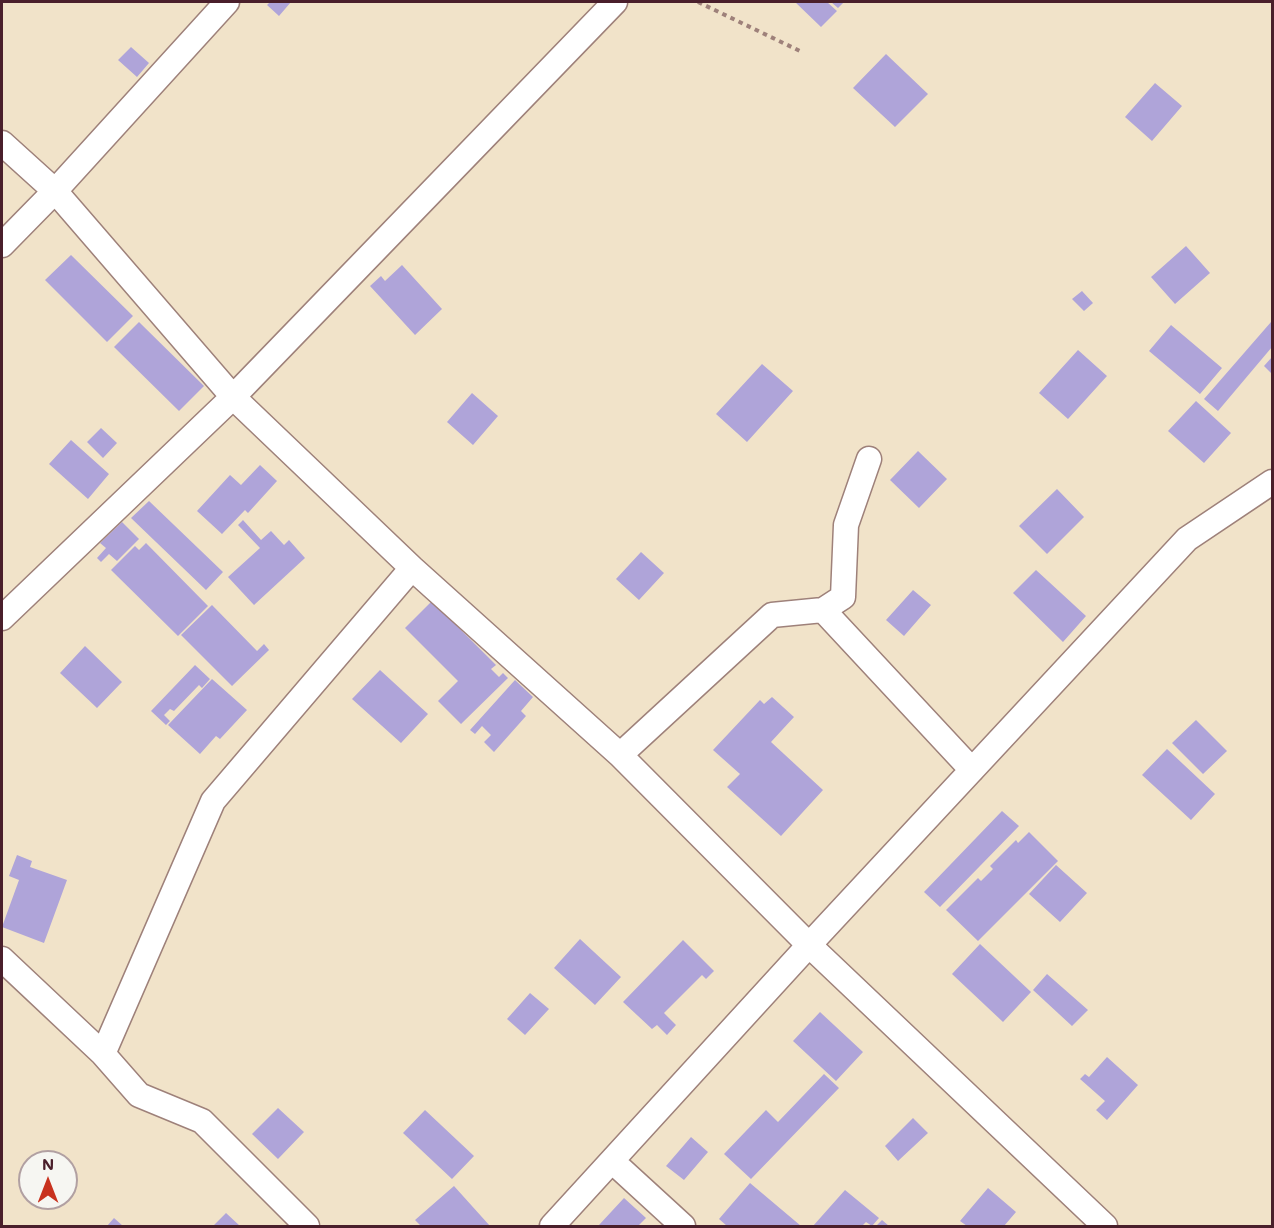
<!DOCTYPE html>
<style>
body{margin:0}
#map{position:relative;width:1274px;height:1228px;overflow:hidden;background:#f1e3c9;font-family:Mali,sans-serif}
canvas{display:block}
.frame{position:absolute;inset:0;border:3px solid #4a1f2b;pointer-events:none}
.north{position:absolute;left:18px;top:1150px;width:60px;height:60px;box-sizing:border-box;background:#f6f6f2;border:2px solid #b1a0a2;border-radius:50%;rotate:0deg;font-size:16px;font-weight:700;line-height:24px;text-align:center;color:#4a1f2b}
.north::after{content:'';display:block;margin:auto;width:21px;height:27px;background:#c8321e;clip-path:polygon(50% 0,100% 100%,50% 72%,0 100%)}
</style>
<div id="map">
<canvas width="1274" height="1228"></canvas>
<div class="frame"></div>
<div class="north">N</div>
</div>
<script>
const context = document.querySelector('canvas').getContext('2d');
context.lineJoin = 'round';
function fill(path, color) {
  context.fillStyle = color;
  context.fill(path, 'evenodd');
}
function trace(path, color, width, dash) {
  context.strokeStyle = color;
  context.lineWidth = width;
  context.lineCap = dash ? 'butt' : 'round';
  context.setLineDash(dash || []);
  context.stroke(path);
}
const building = new Path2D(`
 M270 2H291L279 16 267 5Z
 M795 2H827L837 11 821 27Z
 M831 2H844L838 8Z
 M131 47 149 63 137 77 118 60Z
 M886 54 928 94 895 127 853 88Z
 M1155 83 1182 106 1152 141 1125 117Z
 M1186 246 1210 273 1175 304 1151 277Z
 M71 255 133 316 107 342 45 280Z
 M402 265 442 309 415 335 370 286 381 276 385 281Z
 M1082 291 1093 303 1084 311 1072 299Z
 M139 322 204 386 179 411 114 347Z
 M1271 322 1272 323V347L1218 411 1204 399Z
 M1171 325 1222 368 1200 394 1149 351Z
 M1078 350 1107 376 1068 419 1039 393Z
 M1272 357V374L1264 366Z
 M762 364 793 391 747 442 716 414Z
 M472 393 498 416 473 445 447 422Z
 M1196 401 1231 433 1204 463 1168 431Z
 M101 428 117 443 103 458 87 442Z
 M71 440 109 474 88 499 49 464Z
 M918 451 947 479 919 508 890 480Z
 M260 465 277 481 248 513 245 510 222 534 197 511 230 475 241 485Z
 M1057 489 1084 517 1047 554 1019 526Z
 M149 501 223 572 206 590 131 518Z
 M243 520 261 540 271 531 284 545 289 540 305 558 254 605 228 577 260 548 238 525Z
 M122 522 139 539 117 561 109 554 101 562 97 558 106 548 100 543Z
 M146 543 208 606 178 636 111 570 135 546 139 550Z
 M641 552 664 573 639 600 616 579Z
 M1036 570 1086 616 1063 642 1013 593Z
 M913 590 931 605 904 636 886 620Z
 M432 601 496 665 491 669 499 677 503 673 508 678 461 724 438 701 458 681 405 628Z
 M212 605 257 651 264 644 269 650 232 686 181 635Z
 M85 646 122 682 97 708 60 673Z
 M195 665 210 679 202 688 199 685 174 711 170 709 164 715 170 721 166 725 151 711Z
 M380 670 428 714 401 743 352 699Z
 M212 679 247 710 220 739 216 736 200 754 168 725Z
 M515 680 533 697 521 711 526 716 494 752 484 742 491 735 482 726 475 734 470 730Z
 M772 697 794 717 771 742 823 790 781 836 727 787 740 774 713 750 760 700 764 704Z
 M1196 720 1227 751 1203 774 1172 743Z
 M1167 749 1215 794 1191 820 1142 775Z
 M1002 811 1019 826 940 907 924 892Z
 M1029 832 1058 861 978 941 946 910 978 878 981 881 993 869 990 866 1016 840 1018 843Z
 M17 855 32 861 30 867 67 880 44 943 2 927 19 880 9 876Z
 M1056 865 1087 893 1060 922 1029 894Z
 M580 939 621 977 595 1005 554 968Z
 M683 940 714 971 706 979 702 975 664 1013 676 1025 667 1035 657 1025 652 1029 623 1002Z
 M980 944 1031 992 1003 1022 952 974Z
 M1047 974 1088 1010 1072 1026 1033 990Z
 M530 993 549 1009 525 1035 507 1019Z
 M820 1012 863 1052 836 1081 793 1041Z
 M1107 1057 1138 1085 1107 1120 1096 1110 1105 1101 1080 1079 1085 1074 1089 1077Z
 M824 1074 839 1088 751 1179 724 1154 766 1110 778 1122Z
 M278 1108 304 1132 278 1159 252 1134Z
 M425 1110 474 1156 452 1179 403 1133Z
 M913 1118 928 1133 898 1161 885 1146Z
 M691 1137 708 1152 684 1180 666 1166Z
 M750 1183 801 1226H727L719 1219Z
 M454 1186 490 1226H429L428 1225 426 1226H421L415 1220Z
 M988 1188 1016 1212 1004 1226H967L960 1221Z
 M845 1190 879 1218 872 1226 866 1222 862 1226H813Z
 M624 1198 646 1218 638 1226H600L599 1225Z
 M226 1213 240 1226H213Z
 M114 1218 123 1226H107Z
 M882 1220 889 1226H876Z`);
const path = new Path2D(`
 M698 2 802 52`);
const minor = new Path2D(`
 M2 143 55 191 233 397 412 568 620 755 809 945 1105 1226
 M2 245 55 191 227 2
 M823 610 972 770
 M2 618 233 397 615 2
 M620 755 772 615 823 610 843 597 846 525 869 459
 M2 959 103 1054 139 1095 202 1121 307 1226
 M103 1054 213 801 412 568
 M612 1161 683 1226
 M552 1226 809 945 1187 539 1272 482`);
fill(building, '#afa4d9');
trace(minor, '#9e817a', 27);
trace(path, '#9e817a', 4, [4.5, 4.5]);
trace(minor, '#fff', 24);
</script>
